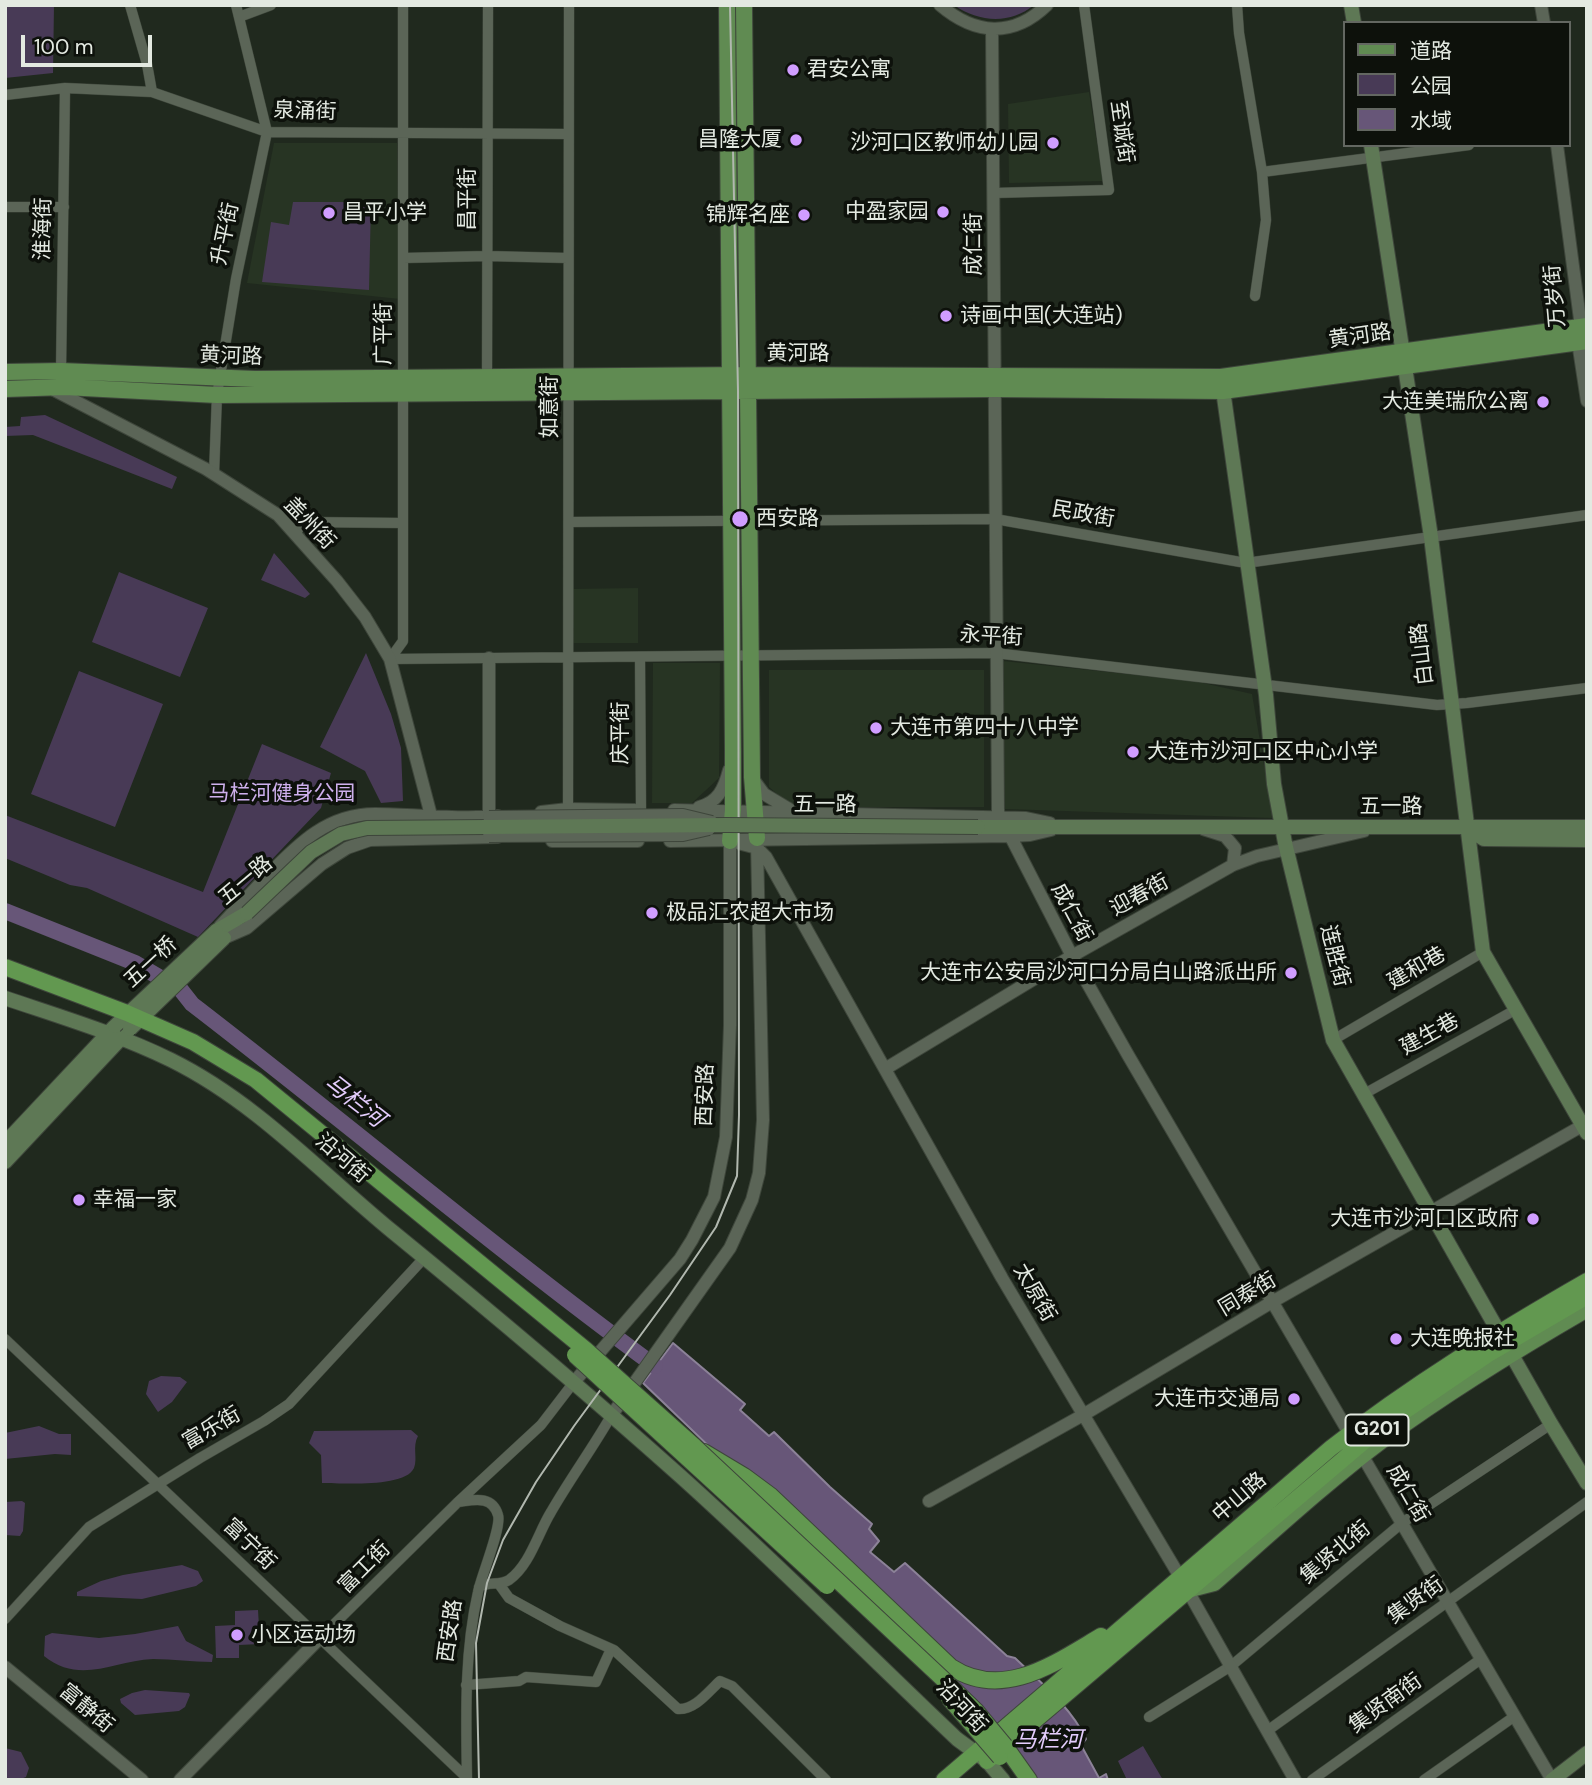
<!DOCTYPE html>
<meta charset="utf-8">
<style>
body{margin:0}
#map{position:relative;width:1592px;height:1785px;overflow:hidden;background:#20291e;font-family:"DM Sans","Noto Sans SC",sans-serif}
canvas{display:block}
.frame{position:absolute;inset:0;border:7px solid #e3e9e1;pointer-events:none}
.legend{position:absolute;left:1343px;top:21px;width:228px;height:126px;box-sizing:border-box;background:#0d110b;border:2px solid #636761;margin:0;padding:9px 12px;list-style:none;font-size:21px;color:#e3e9e1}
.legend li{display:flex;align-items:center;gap:14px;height:35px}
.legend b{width:35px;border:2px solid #636761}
.scale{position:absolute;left:21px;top:35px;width:131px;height:32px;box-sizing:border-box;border:4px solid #e3e9e1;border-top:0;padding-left:9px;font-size:21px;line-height:24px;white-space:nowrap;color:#e3e9e1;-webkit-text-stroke:5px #0d110b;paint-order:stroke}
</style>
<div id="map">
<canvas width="1592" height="1785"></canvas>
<div class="frame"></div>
<ul class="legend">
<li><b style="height:9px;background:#608b52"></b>道路</li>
<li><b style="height:19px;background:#483a56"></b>公园</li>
<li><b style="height:19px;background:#675678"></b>水域</li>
</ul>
<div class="scale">100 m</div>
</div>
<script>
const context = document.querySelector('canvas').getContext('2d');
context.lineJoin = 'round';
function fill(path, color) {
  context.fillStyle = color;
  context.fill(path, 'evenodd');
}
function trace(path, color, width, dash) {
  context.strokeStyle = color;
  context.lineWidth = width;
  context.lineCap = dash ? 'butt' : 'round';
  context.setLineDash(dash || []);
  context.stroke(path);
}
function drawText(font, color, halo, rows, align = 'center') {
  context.font = font + ' "DM Sans","Noto Sans SC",sans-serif';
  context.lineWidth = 7;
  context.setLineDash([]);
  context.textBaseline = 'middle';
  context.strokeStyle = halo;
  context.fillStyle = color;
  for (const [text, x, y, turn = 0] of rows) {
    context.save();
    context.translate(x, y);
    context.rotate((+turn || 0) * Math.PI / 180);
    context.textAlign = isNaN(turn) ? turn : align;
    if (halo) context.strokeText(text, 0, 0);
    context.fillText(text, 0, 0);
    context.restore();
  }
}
const built = new Path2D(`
 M1089 92 1103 181 1009 183 1008 104Z
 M274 143H397L400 299 247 283Z
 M638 588V643H572V589Z
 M1003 661 1194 681 1252 694 1273 818 1005 809Z
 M653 663H720L719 778 692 803H652Z
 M769 670H984V807H792L769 787Z`);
const green = new Path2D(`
 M5 5H54L53 73 5 78Z
 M954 5H1034C1010 25 978 22 954 5Z
 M293 202H371L369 290 262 282 271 222 289 225Z
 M45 415 177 477 172 489 33 435 5 436V427L20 426 21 417Z
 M274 553 310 594 305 598 261 580Z
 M119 572 208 608 180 677 92 642Z
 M366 653 391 714 401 748 403 801 381 803 365 771 320 747Z
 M79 671 163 704 115 827 31 794Z
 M262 744 331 773 321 808 198 937 87 888 70 885 5 858V815L203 892Z
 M161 1376 180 1377 187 1382 172 1402 158 1412 146 1394 149 1381Z
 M39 1426 59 1434H71V1455L55 1454 5 1459V1433Z
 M411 1430 418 1436C412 1447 418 1458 414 1468 405 1488 341 1483 322 1483L321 1455 309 1443 314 1431Z
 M22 1501 25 1503 23 1531 20 1536 5 1535V1502Z
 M182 1565 198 1571 203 1581 196 1586 142 1599 77 1596V1592L101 1581 123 1575Z
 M258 1610 260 1644 239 1645V1658H216L215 1626 235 1625V1611Z
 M178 1626 186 1641 213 1655 212 1662C192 1662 173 1659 153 1659 113 1661 80 1685 44 1656L45 1636 52 1633 99 1638 135 1634Z
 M145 1690 189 1693 190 1695 185 1707 179 1711 135 1715 121 1703 120 1699 132 1693Z
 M1143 1746 1163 1780H1127L1118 1761Z
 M5 1748 21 1752 29 1768 26 1777 18 1780H5Z`);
const water = new Path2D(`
 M673 1343 745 1404 740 1410 769 1436 774 1432 830 1487 872 1524 869 1529 879 1541 870 1552 894 1572 905 1563 1007 1656 1015 1658C1040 1682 1071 1707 1086 1739L1081 1745 1099 1778 1106 1774 1108 1780H1034L972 1699 643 1383Z`);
const river = new Path2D(`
 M5 911 135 963 181 990 192 1004C347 1123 497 1250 655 1366`);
const minor = new Path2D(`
 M130 5 147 64 152 92
 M1237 5 1239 33 1262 172 1266 220 1255 296
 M239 17 271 5
 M5 95 65 88 152 92 267 132 568 134
 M1262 172 1469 145
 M993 193 1109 190 1084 5
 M5 207H64
 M403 258 487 256 568 258
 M61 371 65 88
 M487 379 488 5
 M214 474 217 395 236 279 267 132 236 5
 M569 522 995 519 1246 563 1587 515
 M295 534 303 522 403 523
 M640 657 641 810
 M390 659 995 653 1437 705 1467 703 1587 688
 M390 659 403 641V5
 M568 809 569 5
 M1333 1040 1483 952
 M1364 1094 1515 1010
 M5 1339 467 1778
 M458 1502C474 1500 492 1495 498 1515 502 1527 481 1576 478 1592 464 1653 466 1717 467 1779
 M499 1584 509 1598 560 1626 614 1650 678 1709C695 1710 708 1692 720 1681L732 1686 826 1780
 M479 1587C489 1581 499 1586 509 1580 530 1565 538 1533 551 1512 570 1479 592 1449 611 1416
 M5 1619 89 1527 200 1458 264 1421 289 1404 425 1257
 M319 1639 458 1502 541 1425 574 1382
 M466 1685 519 1681 526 1677 596 1682 611 1649
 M1149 1717 1231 1666 1402 1523 1551 1424
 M1267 1731 1587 1502
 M1312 1780 1481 1659
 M1424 1780 1515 1716`);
const tertiary = new Path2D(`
 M940 5C975 35 1013 38 1047 5
 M1541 5 1544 23
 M992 29 998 812 1072 956 1128 1055 1552 1780
 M1557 145 1581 327 1578 342 1587 401
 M52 389 206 469 278 515 337 581 365 617 390 659 433 823
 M489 658V817
 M753 779 764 794 789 809
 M699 807C718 802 724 789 729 770
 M674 810 1026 818 1050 823
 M541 812 568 809 635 810
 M1203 829 1225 836 1235 848 1233 865
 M552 841H638
 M670 841 1008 836 1030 835 1051 830
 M730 841 757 848 766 857 1002 1278 1180 1577 1295 1780
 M220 926C236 909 252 892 268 875 299 843 328 814 375 814 416 814 457 820 498 816
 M224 938 247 928 322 864 347 848 370 840 498 837
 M885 1069 1072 956 1233 865 1257 856 1364 831
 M574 1382 680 1259 692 1240 714 1197 726 1137 730 1025V841
 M611 1416 730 1248 752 1200 759 1173 763 1120 757 844
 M929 1501 1083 1415 1272 1302 1587 1123
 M5 1667 142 1780
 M180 1780 319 1639`);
const secondary = new Path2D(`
 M1351 5 1354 23
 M1371 145 1431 537 1483 952 1587 1133
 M1222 383 1266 695 1274 784 1285 843 1333 1040 1551 1424 1587 1483
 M978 827H1587
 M1467 828 1484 839 1587 840
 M216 931 247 913
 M5 998C61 1017 118 1034 171 1060 256 1102 321 1173 393 1232 490 1311 585 1391 678 1474 773 1559 864 1651 957 1739L987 1761 1003 1780
 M5 1143 114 1027
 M5 1162 126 1033
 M1552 1780 1587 1753`);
const primary = new Path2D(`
 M727 5 733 751V810L730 841
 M744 5 752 777 757 838
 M5 372 61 371 255 379 749 375 1221 377 1587 326
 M5 389 65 387 217 395 994 389 1223 391 1587 341
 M1187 1590 1214 1583C1270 1534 1325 1483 1385 1438 1449 1391 1518 1349 1587 1309`);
const trunk = new Path2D(`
 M704 1452 744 1476 771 1496 951 1667C1003 1701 1055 1663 1101 1636
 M1005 1746 1029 1780
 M987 1761 1380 1428 1490 1353 1587 1296
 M944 1780 1331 1448C1412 1385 1498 1332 1587 1281`);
const tram = new Path2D(`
 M479 1780 476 1643 487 1583 503 1540 536 1482 574 1426 670 1295 716 1227 737 1176 739 1115 738 391 730 5`);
const tertiaryBridge = new Path2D(`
 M489 817 683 815 712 822
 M489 836 683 835 709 829`);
const secondaryBridge = new Path2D(`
 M247 913 311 852 341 834 367 828 726 825 978 827
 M115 1026 216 931
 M130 1029 224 938`);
const trunkBridge = new Path2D(`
 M5 967 127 1013 193 1042 256 1080 586 1350 695 1447 944 1680 976 1711 1005 1746
 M575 1355 827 1586
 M949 1698 1000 1757`);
const markers = [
 [793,70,7,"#d09dff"],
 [796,140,7,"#d09dff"],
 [1053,143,7,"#d09dff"],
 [943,212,7,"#d09dff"],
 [329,213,7,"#d09dff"],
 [804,215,7,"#d09dff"],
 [946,316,7,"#d09dff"],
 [1543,402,7,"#d09dff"],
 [740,519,9,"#d09dff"],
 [876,728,7,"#d09dff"],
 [1133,752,7,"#d09dff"],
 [652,913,7,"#d09dff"],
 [1291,973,7,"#d09dff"],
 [79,1200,7,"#d09dff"],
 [1533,1219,7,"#d09dff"],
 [1396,1339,7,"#d09dff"],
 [1294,1399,7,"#d09dff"],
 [237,1635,7,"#d09dff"]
];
const shields = [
 [1377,1430,63]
];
const shieldNames = [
 ["G201",1377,1430]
];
const poiNames = [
 ["君安公寓",807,70],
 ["昌隆大厦",782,140,"right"],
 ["沙河口区教师幼儿园",1039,143,"right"],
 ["中盈家园",929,212,"right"],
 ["昌平小学",343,213],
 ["锦辉名座",790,215,"right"],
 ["诗画中国(大连站)",960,316],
 ["大连美瑞欣公离",1529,402,"right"],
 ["西安路",756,519],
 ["大连市第四十八中学",890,728],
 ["大连市沙河口区中心小学",1147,752],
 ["极品汇农超大市场",666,913],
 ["大连市公安局沙河口分局白山路派出所",1277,973,"right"],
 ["幸福一家",93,1200],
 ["大连市沙河口区政府",1519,1219,"right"],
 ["大连晚报社",1410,1339],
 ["大连市交通局",1280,1399,"right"],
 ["小区运动场",251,1635]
];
const streetNames = [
 ["泉涌街",305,112,2],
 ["至诚街",1121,132,82],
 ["昌平街",468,199,-90],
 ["淮海街",44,229,-89],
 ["升平街",226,234,-78],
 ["成仁街",974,244,-90],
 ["万岁街",1556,296,-95],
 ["广平街",384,334,-90],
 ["黄河路",1360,337,-8],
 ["黄河路",798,354],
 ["黄河路",231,357,2],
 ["如意街",550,407,-90],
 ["民政街",1083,515,10],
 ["盖州街",309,524,46],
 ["永平街",991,637,3],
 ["白山路",1423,654,-97],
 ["庆平街",621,733,-90],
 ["五一路",825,805],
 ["五一路",1391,807],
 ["五一路",246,881,-40],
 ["迎春街",1140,896,-29],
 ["成仁街",1071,913,62],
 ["连胜街",1334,956,76],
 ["五一桥",151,963,-43],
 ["建和巷",1417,969,-30],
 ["建生巷",1430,1035,-29],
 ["西安路",706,1095,-88],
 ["沿河街",342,1159,41],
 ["太原街",1034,1293,60],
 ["同泰街",1248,1295,-31],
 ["富乐街",212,1429,-30],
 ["成仁街",1407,1494,60],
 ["中山路",1240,1498,-41],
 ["富宁街",249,1545,44],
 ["集贤北街",1336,1553,-40],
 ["富工街",365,1568,-45],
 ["集贤街",1416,1601,-36],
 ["西安路",451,1631,-82],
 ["集贤南街",1386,1704,-36],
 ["沿河街",961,1707,47],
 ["富静街",86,1709,40]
];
const parkNames = [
 ["马栏河健身公园",282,794]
];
const waterNames = [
 ["马栏河",354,1102,38],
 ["马栏河",1048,1741]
];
fill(built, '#273423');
fill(green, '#483a56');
fill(water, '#675678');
trace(water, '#8c8298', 2);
trace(river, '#675678', 16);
trace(minor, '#3e463b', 11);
trace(tertiary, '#3e463b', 14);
trace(secondary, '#3e463b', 16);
trace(primary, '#3e463b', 18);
trace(trunk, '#3e463b', 18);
trace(minor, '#5b6557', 10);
trace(tertiary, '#5b6557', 12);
trace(secondary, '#5e7855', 14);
trace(primary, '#608b52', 16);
trace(trunk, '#629850', 16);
trace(tram, '#b1b8af', 2);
trace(tertiaryBridge, '#3e463b', 14, []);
trace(secondaryBridge, '#3e463b', 16, []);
trace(trunkBridge, '#3e463b', 18, []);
trace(tertiaryBridge, '#5b6557', 12);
trace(secondaryBridge, '#5e7855', 14);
trace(trunkBridge, '#629850', 16);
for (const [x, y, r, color] of markers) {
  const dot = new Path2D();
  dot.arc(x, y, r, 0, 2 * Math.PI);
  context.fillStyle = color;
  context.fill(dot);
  trace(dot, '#0d110b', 2.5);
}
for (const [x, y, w] of shields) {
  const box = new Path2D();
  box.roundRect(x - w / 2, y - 15.5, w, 31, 5);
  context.fillStyle = '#0d110b';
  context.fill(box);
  trace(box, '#e3e9e1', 2);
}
drawText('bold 19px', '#e3e9e1', null, shieldNames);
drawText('21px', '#e3e9e1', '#0d110b', poiNames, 'left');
drawText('21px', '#e3e9e1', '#0d110b', streetNames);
drawText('21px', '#ceb0ec', '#0d110b', parkNames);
drawText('italic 23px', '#e4cdfd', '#0d110b', waterNames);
</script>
